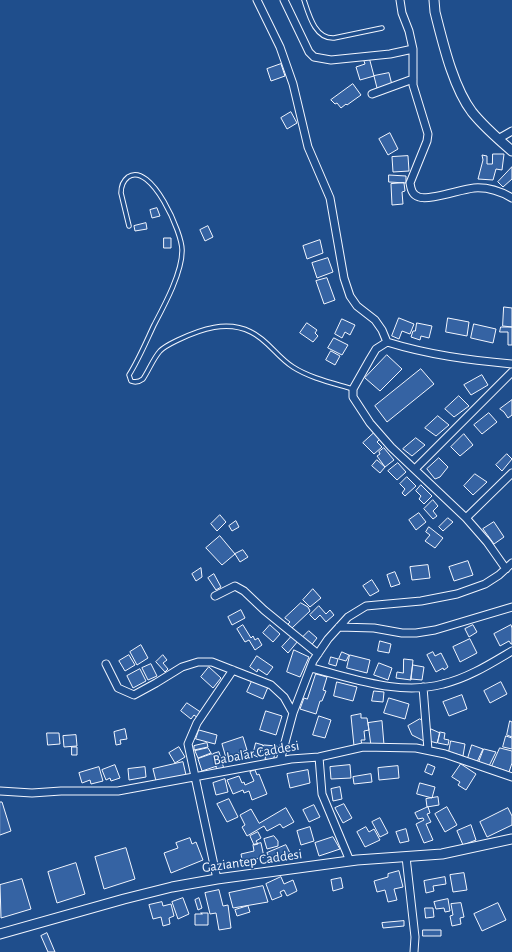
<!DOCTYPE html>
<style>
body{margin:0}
canvas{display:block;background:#1f4e8c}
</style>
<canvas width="512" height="952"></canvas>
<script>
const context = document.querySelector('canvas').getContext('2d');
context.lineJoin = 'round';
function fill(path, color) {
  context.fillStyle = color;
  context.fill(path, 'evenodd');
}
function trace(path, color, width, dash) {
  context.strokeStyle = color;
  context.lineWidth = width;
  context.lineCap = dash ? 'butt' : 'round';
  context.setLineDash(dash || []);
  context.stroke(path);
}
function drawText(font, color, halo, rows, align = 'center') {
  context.font = font + ' "Alegreya Sans",sans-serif';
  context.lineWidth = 3;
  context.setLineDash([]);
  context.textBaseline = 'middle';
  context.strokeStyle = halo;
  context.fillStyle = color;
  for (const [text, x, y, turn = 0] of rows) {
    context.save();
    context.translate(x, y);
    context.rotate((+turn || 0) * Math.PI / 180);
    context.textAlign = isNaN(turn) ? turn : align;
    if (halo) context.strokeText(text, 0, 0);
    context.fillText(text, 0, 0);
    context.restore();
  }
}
const building = new Path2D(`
 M369 57 374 76 360 80 356 67 365 64 363 58Z
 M281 64 285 76 271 81 267 69Z
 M389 73 392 85 377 88 374 76Z
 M353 84 361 95 347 105 346 104 341 108 337 103 335 104 331 100Z
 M291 112 297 123 287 129 281 118Z
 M390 133 398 149 388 155 379 139Z
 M493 154H504L502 170 496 169 493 180 478 179 483 160 482 155 487 156V164H492Z
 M408 156 409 171 393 172 392 157Z
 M512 167V179L503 187 498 182Z
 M389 175 406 176V183L389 182Z
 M404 183 405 191 402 192 403 204 392 205 391 184Z
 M157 208 160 216 152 218 150 210Z
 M146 223 147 229 135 231 134 226Z
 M208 226 213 237 205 241 200 230Z
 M164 238H171V248H164Z
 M320 240 323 253 307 259 303 246Z
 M328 258 333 272 317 278 312 263Z
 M327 278 335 300 324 304 316 281Z
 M504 307 512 308V327L503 326Z
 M399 318 414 324 410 334 402 331 399 339 392 336Z
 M448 318 469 322 467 336 446 332Z
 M342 319 355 325 350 335 345 332 342 338 335 334Z
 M307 323 317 330 315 333 318 336 313 342 300 333Z
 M417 323 432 326 429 338 421 336 420 340 411 337 413 331H415Z
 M474 324 496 329 493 343 471 338Z
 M501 327H512V345H508V332H500Z
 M334 338 348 345 342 355 328 348Z
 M331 351 340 356 335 365 326 360Z
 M387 355 402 369 380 391 365 378Z
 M421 369 434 384 387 422 375 406Z
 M482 375 488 385 471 395 464 385Z
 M459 396 469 406 454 417 445 409Z
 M512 400V415L508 418 504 412 500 409Z
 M489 413 497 422 482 434 474 425Z
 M438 416 449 425 436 436 425 428Z
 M374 433 380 439 377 442 382 447 374 454 363 443Z
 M464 434 473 445 460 456 451 447Z
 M416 438 425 445 412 456 403 449Z
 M384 448 394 460 385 467 377 456 380 454 379 452Z
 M507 454 512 459 502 471 496 465Z
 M439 458 448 467 440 477 435 479 427 469Z
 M377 460 385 467 380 473 372 466Z
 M398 463 406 472 397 480 388 471Z
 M475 474 487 482 473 495 464 486Z
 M407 477 416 486 405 496 402 493 405 489 400 484Z
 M421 485 432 496 424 504 419 499 421 496 416 491Z
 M433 500 438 506 433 511 437 516 433 519 424 509Z
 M419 513 426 522 416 530 409 520Z
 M220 515 226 522 217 531 211 524Z
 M448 518 453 522 443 531 439 527Z
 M236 521 239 527 232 531 229 526Z
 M494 522 504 537 494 544 483 529Z
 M429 527 443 538 435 548 425 541 430 535 426 532Z
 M220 536 235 554 222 565 206 548Z
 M243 550 248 557 240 562 235 554Z
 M468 561 473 575 454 581 449 567Z
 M428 565 430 578 412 580 410 567Z
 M201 568 202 577 196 581 192 574Z
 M395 572 400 584 391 587 387 575Z
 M214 574 221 587 216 590 208 578Z
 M372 580 379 591 370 596 363 586Z
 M313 589 321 598 310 607 303 600Z
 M301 603 308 607 310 611 292 628 288 624 290 622 285 618Z
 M319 606 326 614 330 610 334 615 326 622 320 615 315 620 310 615Z
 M241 610 245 618 232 625 228 617Z
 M243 625 251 638 253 636 255 640 258 638 262 645 255 650 249 640 245 642 237 629Z
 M270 625 280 634 273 642 263 633Z
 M473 625 477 632 469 637 465 629Z
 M511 625 512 628V644H511L509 641 500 646 494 634Z
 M309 631 317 638 310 647 301 639Z
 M292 636 298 641 288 653 282 647Z
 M470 639 477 653 460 662 453 647Z
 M380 641 391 644 389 653 378 651Z
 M141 645 148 658 137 665 130 652Z
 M294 650 309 657 300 677 287 672Z
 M342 652 349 655 346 661 339 659Z
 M433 652 435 656 441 653 448 667 444 670 443 668 436 672 427 655Z
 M129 655 135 665 125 671 119 661Z
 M163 655 167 660 163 663 168 669 165 672 156 662Z
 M350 655 370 660 367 673 347 668Z
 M257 656 273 667 267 675 258 669 257 672 250 667Z
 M331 657 338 659 336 666 329 664Z
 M404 659 413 660 411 680 396 678 397 672 403 673Z
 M379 663 392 668 388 680 374 675Z
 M151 664 157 676 148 680 142 668Z
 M413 665 424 667 422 680 411 679Z
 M209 667 221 678 213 688 201 677Z
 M140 669 146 681 133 688 127 676Z
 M316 674 327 677 323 690 326 691 322 701H320L316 714 300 709 304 698 307 699Z
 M252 681 268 687 263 699 247 692Z
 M337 682 357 687 353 701 334 696Z
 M501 682 507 694 490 703 484 691Z
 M374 691 384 692 383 702 372 701Z
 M462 695 467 709 449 716 443 702Z
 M389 698 409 704 405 719 384 713Z
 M187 703 202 713 198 718 194 715 191 719 181 711Z
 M266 711 282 716 276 735 260 730Z
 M361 714V718H367L369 730 364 731 365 740H361L362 745 354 746 351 716Z
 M319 716 331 720 325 738 313 735Z
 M420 719 425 722 424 741 412 735 408 726Z
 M382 721 384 745 371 746 368 723Z
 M510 721 512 722V737L507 735Z
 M125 729 127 739 120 740 121 744 116 745 114 732Z
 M431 729 440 733 437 743 429 741Z
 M199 730 217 735 215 744 196 739Z
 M440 732 445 733 444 739 449 740 448 745 438 743Z
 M47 733H59L60 744 48 745Z
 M76 735 77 746 64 747 63 736Z
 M506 736 512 738V749L503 747Z
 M243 737 247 750 226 758 222 744Z
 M451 741 465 744 463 756 449 752Z
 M207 743 208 747 194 750V746Z
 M256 743 263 745 258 757 253 755Z
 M264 745 277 746 273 761 265 759 267 751 262 750Z
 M472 745 483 749 477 762 468 758Z
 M72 747H77V755H72Z
 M179 747 185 757 175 763 169 753Z
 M208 748 211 753 198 758 195 751Z
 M500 748 512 751V763L509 772 492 766Z
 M484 749 496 752 489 766 479 762Z
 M219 752 224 769 217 771 213 754Z
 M212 754 217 766 202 771 198 759Z
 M183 762 186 775 156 781 153 769Z
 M428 764 435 767 432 775 425 772Z
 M461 764 476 774 466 790 458 785 460 782 452 777Z
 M115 765 120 778 111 781 110 778 106 780 102 770Z
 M350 765 351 778 331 779 330 767Z
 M398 766 399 778 379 780 378 768Z
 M99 767 103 781 91 784 90 780 82 783 79 773Z
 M145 767 146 777 129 780 128 769Z
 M255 770 257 775 259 774 267 794 252 800 249 791 244 793 243 790 233 794 227 780 239 776 242 783 244 782 245 785 254 781 250 772Z
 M308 770 310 783 290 788 287 774Z
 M371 774 372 782 354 784 353 777Z
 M225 779 228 792 216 795 213 783Z
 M420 783 435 787 432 798 417 794Z
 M340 787 342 799 333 801 331 789Z
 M438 797 439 805 427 807 426 799Z
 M229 799 238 817 227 822 217 804Z
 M0 802H2L11 831 0 835Z
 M344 804 352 818 343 823 335 808Z
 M314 805 320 817 309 822 303 810Z
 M428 807 430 813 427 814 431 822 426 824 433 840 424 843 416 824 424 820 423 818 418 819 415 813Z
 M447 807 457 825 445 832 435 814Z
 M286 808 294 822 283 828 280 824 267 831 264 826 247 836 242 827 245 825 240 815 251 809 259 823Z
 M508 808 512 816V825L487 837 480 822Z
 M380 818 388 833 380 837 372 822Z
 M471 825 476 840 463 845 457 831Z
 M310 827 314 841 301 845 297 831Z
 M366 827 369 832 374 829 380 840 365 847 357 832Z
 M406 829 409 841 400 843 396 832Z
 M258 832 261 838 256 841 258 844 254 845 250 836Z
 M274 836 278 841V846L267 849 264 839Z
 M333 837 340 849 319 856 315 843Z
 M190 838 192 844 196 842 203 860 171 873 164 853 178 848 176 843Z
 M261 843 264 857 256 859V862L243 865 241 854 254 851 253 845Z
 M286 845 290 853 271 861 267 853Z
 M126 848 135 879 104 889 95 857Z
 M76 863 85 894 57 903 48 872Z
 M399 871 403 887 394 889 397 900 388 902 385 890 377 892 374 881 388 877V874Z
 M464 873 467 890 453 892 450 875Z
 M281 877 284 884 293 880 297 891 287 896 284 890 280 892 282 896 272 900 266 884Z
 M445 877 446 884 433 886 434 891 426 893 424 881Z
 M341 878 343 888 333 891 331 880Z
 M22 879 31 909 1 918 0 885Z
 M263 886 268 902 233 908 229 893Z
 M219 890 223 906 228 905 231 928 219 930 216 913 210 914 205 893Z
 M183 898 189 914 178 919 172 902Z
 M199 898 202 908 198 910 195 900Z
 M448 899 450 911 445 912 444 908 436 909 434 902Z
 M162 902 163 906 171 904 174 916 169 918 170 924 163 926 161 917 153 919 149 905Z
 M461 903 464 917 460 918 461 924 452 926 450 916 453 915 451 904Z
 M498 903 506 920 482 931 474 914Z
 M248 906 250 912 237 916 235 910Z
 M425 908H433L434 917 426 918Z
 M201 913H208V925H195V914H202Z
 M404 921V926L383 928 382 923Z
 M423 930H441V936H423Z
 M47 933 55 952H48L41 936Z`);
const service = new Path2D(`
 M304 0C309 15 315 39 334 38L382 28
 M129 226 121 193C121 187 123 181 128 177 151 161 183 234 182 251 182 273 164 306 154 325 146 342 139 359 129 375L131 381C136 383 139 382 143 379 149 370 153 359 160 351 165 346 172 343 178 340 201 329 227 320 251 332 268 340 277 357 293 367 310 378 333 383 353 389`);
const minor = new Path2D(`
 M257 0 280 47 293 84 308 147 330 198 344 278 350 296 357 306 375 320 382 330 387 342C429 355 469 360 512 364
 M284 0 309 52 314 57 331 60 390 54 413 49
 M400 0 402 13 409 31 413 49V85L428 134 427 141 410 183C411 189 412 195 419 197 428 201 462 189 474 188 488 187 500 191 512 198
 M372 94 413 79
 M498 139 512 131
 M387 342 376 349 370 359 353 389V397L370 423 391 447 466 518 487 542 506 569
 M415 469 512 372
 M466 518 512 473
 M215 596 235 586 244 591 264 610 318 654
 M339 627 374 628 402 633H416L435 630 512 607
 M106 664 118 688 134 695 156 683 182 667 198 662H212L271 685 284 697 293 713
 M311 668C353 678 399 696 443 684 468 678 490 664 512 651
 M423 687 428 750
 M319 757 322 794 350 861
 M280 761 293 713 313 661 328 639 348 617 366 606 421 601 457 594 485 584 499 575 512 563
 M0 791 32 793 61 791H118L291 759 319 757 363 747 416 748 445 754 512 777
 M406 857 415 937 414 952
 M217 879 188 744 197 723 233 670`);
const secondary = new Path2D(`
 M434 0 435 12C443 43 453 87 472 112 484 127 498 139 512 151
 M0 934 124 899 172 887 217 879 357 860 442 854 512 839`);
const streetNames = [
 ["Babalar Caddesi",256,753,-10],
 ["Gaziantep Caddesi",252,861,-8]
];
fill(building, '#3563a3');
trace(building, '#f2f6ff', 1);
trace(service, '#f2f6ff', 5.5);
trace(minor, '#f2f6ff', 9);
trace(secondary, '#f2f6ff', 11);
trace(service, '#1f4e8c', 3.5);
trace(minor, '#1f4e8c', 7);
trace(secondary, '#1f4e8c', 9);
drawText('14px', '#f2f6ff', '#1f4e8c', streetNames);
</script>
